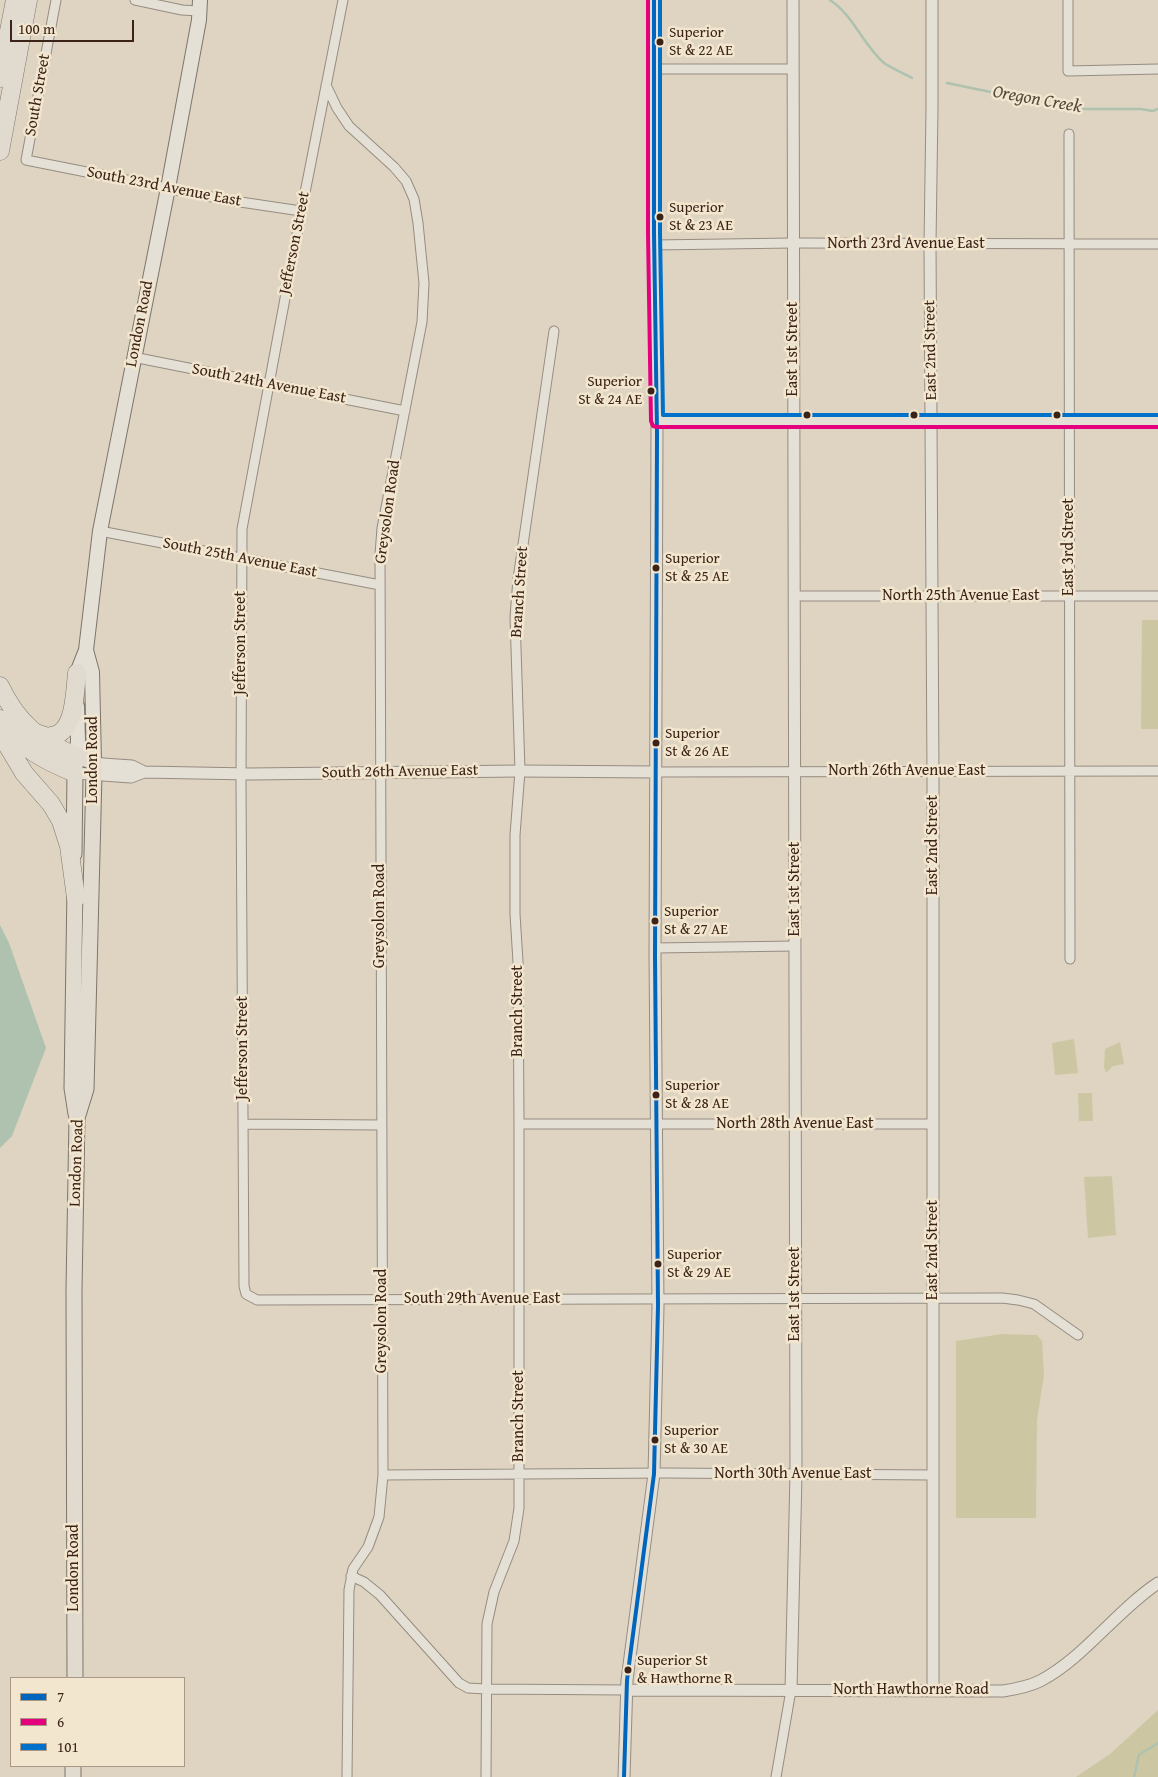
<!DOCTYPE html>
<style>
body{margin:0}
#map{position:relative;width:1158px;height:1777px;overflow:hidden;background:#ded4c1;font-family:"Gentium Book Plus",serif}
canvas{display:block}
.legend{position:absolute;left:10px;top:1677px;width:175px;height:90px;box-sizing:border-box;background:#f2e6ce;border:1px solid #a99885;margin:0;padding:6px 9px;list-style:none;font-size:15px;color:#3c2318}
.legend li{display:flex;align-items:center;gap:10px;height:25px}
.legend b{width:25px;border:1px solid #a99885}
.scale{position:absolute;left:10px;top:20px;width:124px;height:22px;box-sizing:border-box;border:2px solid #3c2318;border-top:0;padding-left:6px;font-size:15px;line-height:18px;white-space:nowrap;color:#3c2318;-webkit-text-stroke:4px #f2e6ce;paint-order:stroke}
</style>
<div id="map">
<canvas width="1158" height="1777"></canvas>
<ul class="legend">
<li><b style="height:6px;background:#0065bd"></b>7</li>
<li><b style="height:6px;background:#e5007d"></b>6</li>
<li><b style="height:6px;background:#0071ca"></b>101</li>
</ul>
<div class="scale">100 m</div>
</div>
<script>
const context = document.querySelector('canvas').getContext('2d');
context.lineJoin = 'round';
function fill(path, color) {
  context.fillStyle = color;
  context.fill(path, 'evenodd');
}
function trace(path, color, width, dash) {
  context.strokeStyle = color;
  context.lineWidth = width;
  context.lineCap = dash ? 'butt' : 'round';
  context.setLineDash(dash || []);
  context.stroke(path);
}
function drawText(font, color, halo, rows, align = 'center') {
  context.font = font + ' "Gentium Book Plus",serif';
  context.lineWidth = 5;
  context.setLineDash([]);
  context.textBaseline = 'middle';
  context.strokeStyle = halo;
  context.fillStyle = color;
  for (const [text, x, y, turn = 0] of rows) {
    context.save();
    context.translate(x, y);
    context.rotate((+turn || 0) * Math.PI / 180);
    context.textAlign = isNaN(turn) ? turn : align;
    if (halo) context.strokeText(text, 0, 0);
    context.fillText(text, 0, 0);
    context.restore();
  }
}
const green = new Path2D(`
 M1142 620H1158V729H1141Z
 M1074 1039 1078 1073 1055 1075 1052 1043Z
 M1120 1042 1124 1064 1113 1066 1106 1073 1104 1067 1105 1049Z
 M1078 1093H1092L1093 1121H1079Z
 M1112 1176 1116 1235 1088 1238 1084 1177Z
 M1002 1334 1037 1335 1042 1341 1044 1375 1037 1420 1036 1518H956V1341Z
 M1158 1710V1777H1076L1110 1754Z`);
const water = new Path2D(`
 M0 925 9 943 46 1048 12 1136 0 1148Z`);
const stream = new Path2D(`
 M830 0C854 16 863 45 884 63 893 69 903 73 912 78
 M947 83 1073 109H1141L1153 111 1158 109
 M1134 1777 1139 1755 1158 1743`);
const minor = new Path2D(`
 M56 0 26 160 227 200 301 211
 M135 0 182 10 199 11
 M343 0 300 218 242 529 241 783 244 1286 246 1294 257 1300 1002 1298 1018 1300 1034 1304 1078 1335
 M1068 0V71L1158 69
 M653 69H793
 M326 85 337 108 349 126 394 167 406 181 414 199 418 223 424 283 422 322 382 528 380 554 383 1475 379 1517 368 1547 353 1569 349 1590 347 1777
 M1069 134 1070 959
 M654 245 793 243 1158 244
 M133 357 405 411
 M100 531 380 585
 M794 596H1158
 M657 772 1158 771
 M655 948 795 946
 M244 1124 381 1125
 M519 1124H932
 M383 1475 665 1473 932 1475
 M351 1576 364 1582 380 1595 459 1683 468 1688 486 1689 627 1690
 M486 1777 487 1624 494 1592 514 1541 519 1508V1124L518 962 515 914V835L520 771 515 617 518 579 554 331
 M776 1777 791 1690`);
const tertiary = new Path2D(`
 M932 0V108L930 244 933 778V1690
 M657 421 725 420 1158 421
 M94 762 103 764 132 766 144 772
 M75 773 131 777 144 772 250 774 520 771 657 772
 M627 1690 1003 1691C1016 1689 1028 1687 1040 1681 1083 1659 1117 1610 1158 1583
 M791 1690 796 1474 793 0
 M624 1777 627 1680 654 1474 658 1306 655 956 657 433 654 233V0`);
const secondary = new Path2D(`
 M86 650 92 672 94 762
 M77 682V673L86 650 100 531 168 188 199 20 200 0
 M76 765 78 740 77 706`);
const trunk = new Path2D(`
 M74 854 75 773
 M75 887 72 1088 76 1114
 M75 1678 74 1290 77 1118 86 1089 94 775V762L76 756
 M73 1777V1766`);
const motorway = new Path2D(`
 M0 78 15 0
 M0 151 28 0
 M0 686C17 722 40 742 76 756
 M0 719C25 750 39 758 75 773
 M0 733 24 773 51 804 61 821 69 846 76 898
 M36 733 48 737C52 736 57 735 60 733 75 723 75 690 77 673`);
const bus1 = new Path2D(`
 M624 1777 627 1680 654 1474 658 1306 655 956 657 433 654 233V0`);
const bus2 = new Path2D(`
 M648 0V233L651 421 653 426 657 427H1158`);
const bus3 = new Path2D(`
 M660 0V233L663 415H1158`);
const markers = [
 [660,42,4.5,"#3c2318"],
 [660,217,4.5,"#3c2318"],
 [651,391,4.5,"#3c2318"],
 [807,415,4.5,"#3c2318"],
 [914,415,4.5,"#3c2318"],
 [1057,415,4.5,"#3c2318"],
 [656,568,4.5,"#3c2318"],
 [656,743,4.5,"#3c2318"],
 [655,921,4.5,"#3c2318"],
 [656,1095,4.5,"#3c2318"],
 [658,1264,4.5,"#3c2318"],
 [655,1440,4.5,"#3c2318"],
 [628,1670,4.5,"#3c2318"]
];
const busNames = [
 ["Superior",669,33],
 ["St & 22 AE",669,51],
 ["Superior",669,208],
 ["St & 23 AE",669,226],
 ["Superior",642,382,"right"],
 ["St & 24 AE",642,400,"right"],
 ["Superior",665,559],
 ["St & 25 AE",665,577],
 ["Superior",665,734],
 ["St & 26 AE",665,752],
 ["Superior",664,912],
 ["St & 27 AE",664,930],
 ["Superior",665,1086],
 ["St & 28 AE",665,1104],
 ["Superior",667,1255],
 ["St & 29 AE",667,1273],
 ["Superior",664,1431],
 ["St & 30 AE",664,1449],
 ["Superior St",637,1661],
 ["& Hawthorne R",637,1679]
];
const streetNames = [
 ["South Street",38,95,-80],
 ["South 23rd Avenue East",164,187,11],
 ["Jefferson Street",295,243,-79],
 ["North 23rd Avenue East",906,244],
 ["London Road",140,324,-79],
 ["East 1st Street",793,349,-90],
 ["East 2nd Street",931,350,-91],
 ["South 24th Avenue East",269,384,11],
 ["Greysolon Road",388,512,-82],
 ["East 3rd Street",1069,547,-90],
 ["South 25th Avenue East",240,558,11],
 ["Branch Street",520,592,-86],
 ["North 25th Avenue East",961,596],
 ["Jefferson Street",241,643,-90],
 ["London Road",93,760,-90],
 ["North 26th Avenue East",907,771],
 ["South 26th Avenue East",400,772,-1],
 ["East 2nd Street",933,845,-90],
 ["East 1st Street",795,889,-90],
 ["Greysolon Road",380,916,-90],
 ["Branch Street",518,1011,-90],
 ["Jefferson Street",243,1048,-90],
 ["North 28th Avenue East",795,1124],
 ["London Road",77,1163,-88],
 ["East 2nd Street",933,1250,-90],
 ["East 1st Street",795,1294,-90],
 ["South 29th Avenue East",482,1299],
 ["Greysolon Road",382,1321,-90],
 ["Branch Street",519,1416,-90],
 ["North 30th Avenue East",793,1474],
 ["London Road",74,1568,-90],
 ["North Hawthorne Road",911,1690]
];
const waterNames = [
 ["Oregon Creek",1037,100,10]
];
fill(green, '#ccc7a2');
fill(water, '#aec2af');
trace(stream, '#aec2af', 2.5);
trace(minor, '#968c81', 11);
trace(tertiary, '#968c81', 13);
trace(secondary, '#7e756b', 16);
trace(trunk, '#7e756b', 17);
trace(motorway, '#7e756b', 19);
trace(minor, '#e5e0d6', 9);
trace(tertiary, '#e5e0d6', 11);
trace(secondary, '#e5e0d6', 14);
trace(trunk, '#e1dbcf', 15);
trace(motorway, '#e1dbcf', 18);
trace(bus1, '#0065bd', 4);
trace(bus2, '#e5007d', 4);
trace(bus3, '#0071ca', 4);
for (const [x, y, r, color] of markers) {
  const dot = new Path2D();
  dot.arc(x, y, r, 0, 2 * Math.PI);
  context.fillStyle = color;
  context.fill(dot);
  trace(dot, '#f2e6ce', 2);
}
drawText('15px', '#3c2318', '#f2e6ce', busNames, 'left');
drawText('16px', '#3c2318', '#f2e6ce', streetNames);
drawText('italic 18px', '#53493c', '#f2e6ce', waterNames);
</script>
